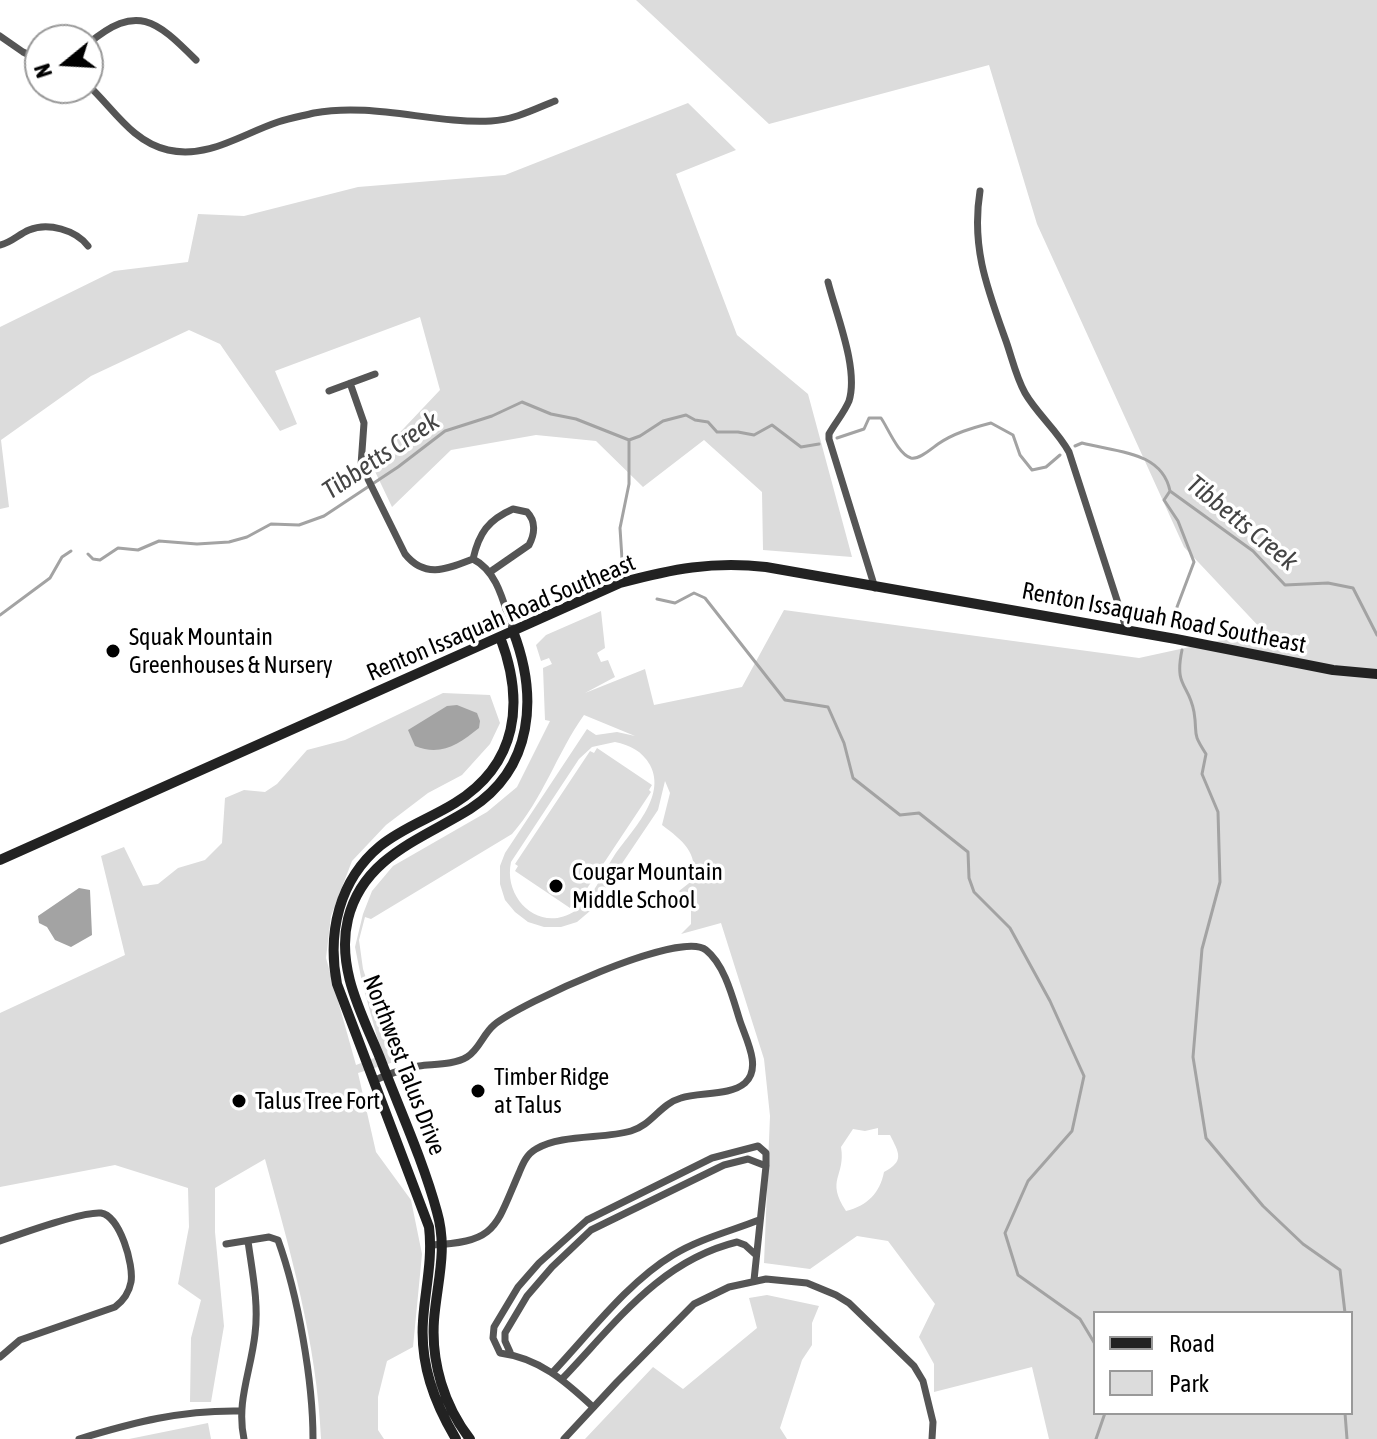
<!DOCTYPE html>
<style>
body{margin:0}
#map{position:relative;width:1377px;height:1439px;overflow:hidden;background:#fff;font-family:"Asap Condensed",sans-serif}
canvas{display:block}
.legend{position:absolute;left:1093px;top:1311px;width:260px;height:104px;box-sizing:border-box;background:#fff;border:2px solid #999;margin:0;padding:10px 14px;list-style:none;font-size:24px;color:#000}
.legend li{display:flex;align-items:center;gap:16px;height:40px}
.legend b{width:40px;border:2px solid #999}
.north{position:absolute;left:24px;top:24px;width:80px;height:80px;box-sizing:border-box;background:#fff;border:2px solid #999;border-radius:50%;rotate:252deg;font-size:22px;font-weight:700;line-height:32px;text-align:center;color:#000}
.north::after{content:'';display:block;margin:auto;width:28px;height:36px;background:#000;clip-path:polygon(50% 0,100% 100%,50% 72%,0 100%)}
</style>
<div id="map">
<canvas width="1377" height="1439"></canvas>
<ul class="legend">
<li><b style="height:10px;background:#222"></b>Road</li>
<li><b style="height:22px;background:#dcdcdc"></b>Park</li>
</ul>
<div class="north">N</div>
</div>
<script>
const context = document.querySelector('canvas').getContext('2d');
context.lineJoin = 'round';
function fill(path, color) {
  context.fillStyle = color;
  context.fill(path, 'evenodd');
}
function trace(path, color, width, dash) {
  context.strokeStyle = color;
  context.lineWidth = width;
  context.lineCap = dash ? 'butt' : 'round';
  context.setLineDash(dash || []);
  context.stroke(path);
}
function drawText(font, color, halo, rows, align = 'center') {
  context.font = font + ' "Asap Condensed",sans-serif';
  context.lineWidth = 7;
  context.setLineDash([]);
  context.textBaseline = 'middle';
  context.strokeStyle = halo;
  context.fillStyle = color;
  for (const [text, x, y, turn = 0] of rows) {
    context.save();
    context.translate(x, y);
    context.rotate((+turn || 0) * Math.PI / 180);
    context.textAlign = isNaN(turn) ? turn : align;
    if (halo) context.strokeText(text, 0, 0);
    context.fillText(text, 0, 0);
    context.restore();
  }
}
const green = new Path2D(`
 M636 0H1377V1439H1049L1032 1367 934 1392V1364L919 1337 935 1304 888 1241 857 1236 810 1269 764 1263 770 1116 764 1059 721 923 681 934 691 924V907L679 891 693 880C698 852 683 841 662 825L670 793 665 781 658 810 590 911 577 922 561 927H544L528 922 515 912 505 900 500 884V866L505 853 587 729 596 735 617 732 635 736 584 715C557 753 543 799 512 834L371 919 365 917 359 940 363 969 394 1062 358 1073 376 1152 411 1200 422 1254 413 1347 387 1361 378 1397V1430L384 1439H321C317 1343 290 1251 265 1159L215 1188V1232L224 1326 211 1402H190L191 1338 201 1300 178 1284 189 1227 188 1188 115 1165 0 1187V1013L125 955 101 856 124 847 143 886 158 884 178 868 205 860 222 843 225 798 244 790 265 792 277 784 307 750 345 740 443 693 490 695 500 723 490 744 462 775 428 793 386 825 352 861 331 916 326 958 356 1065 382 1055 362 982 355 947 363 914 372 891 393 866 487 812 517 787 550 721 545 720 543 668 552 664 549 658 541 661 536 645 546 635 601 611 605 648 597 653 601 662 608 660 615 677 585 693 645 669 654 705 742 687 784 610 1139 658 1263 631 1184 547 1037 224 989 65 769 124ZM615 742C630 745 642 751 650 765 667 797 631 831 614 856 603 873 592 899 575 911 540 934 503 899 511 862L579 759 592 747ZM878 1128V1135H890C899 1153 905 1161 884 1172 880 1193 867 1206 846 1211 825 1179 846 1177 841 1147L853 1129 865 1131ZM1095 1313H1351V1413H1095Z
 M688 103 736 150 676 174 737 335 808 394 852 557 763 550 762 492 704 440 643 487 596 441 536 435 451 450 392 507 371 463 440 390 420 317 275 371 297 424 280 431 220 344 189 330 91 376 1 440 9 507 0 509V327L114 271 188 262 198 214 244 216 358 187 505 175Z
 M597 748 652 785 649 790 651 792 576 905 573 903 570 908 515 871 518 866 515 864 590 751 594 753Z
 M767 1295 819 1306 812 1323V1345L802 1360 780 1428 787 1439H585L653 1367 683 1389 757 1328 749 1298Z
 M208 1423 211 1439H129Z`);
const water = new Path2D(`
 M457 705 477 713 480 721 479 728C459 744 441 757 415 746L408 730 447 706Z
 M79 888 90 890 92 935 71 947 55 940 47 927 39 923 38 916Z`);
const stream = new Path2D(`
 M837 438 864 429 869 418H881C888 428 898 454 911 458 919 460 931 449 938 444 954 433 972 428 991 423L1013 435 1020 455 1032 470 1046 467 1060 455
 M1075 446 1082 443C1116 452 1162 451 1170 491L1253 551 1285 585 1328 583 1353 588 1377 635
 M1170 491 1164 500 1178 521 1194 562 1177 607 1175 628
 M88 554 93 559 100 560 118 548 138 550 159 541 197 544 229 542 247 537 271 524 299 525 324 516 398 467 445 431 492 416 522 402 551 414 576 419 629 440 640 436 663 421 686 415 695 420 708 422 717 432H738L754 435 772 425 801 447 819 444
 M622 559 620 528 629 484V440
 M657 599 675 603 694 593 705 598 785 700 828 707 844 743 853 778 900 815 919 813 968 852 969 878 974 892 1010 928 1050 1001 1084 1076 1072 1131 1028 1181 1005 1233 1018 1275 1080 1319 1095 1344
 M0 615 50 578 62 557 71 551
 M1182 650C1174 688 1189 683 1194 712 1198 736 1191 731 1206 754L1202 774 1218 812 1220 882 1202 949 1193 1057 1206 1138 1263 1206 1303 1244 1340 1270 1345 1313
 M1345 1413 1347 1439
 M1096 1439 1105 1413`);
const street = new Path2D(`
 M0 36 23 52 40 60
 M88 44C137 3 156 20 196 60
 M88 85C113 108 132 142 168 150 208 159 242 134 278 122 290 118 302 116 314 113 373 102 433 124 491 121 514 120 535 109 555 101
 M980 191C971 247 987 288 1006 341 1012 358 1016 377 1025 393 1037 414 1057 430 1069 452L1127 631
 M0 245C11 243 19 234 29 230 48 222 76 230 88 246
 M828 282C836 314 859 369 849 401 844 413 835 423 829 434V439L875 588
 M350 383 364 423 361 465 405 554C425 579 447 569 473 559 499 572 504 606 513 631
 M329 391 375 374
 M473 559C479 533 488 520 513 509L527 512C536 521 535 534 529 545L490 572
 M373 1081C388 1074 403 1069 419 1066 434 1064 454 1065 467 1057 479 1050 483 1034 494 1025 519 1004 681 929 706 950 725 965 733 999 740 1021 746 1039 762 1068 745 1083 730 1096 699 1092 681 1098 660 1104 652 1125 631 1131 604 1139 561 1134 536 1149 527 1154 523 1163 519 1173 495 1228 497 1242 431 1245
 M0 1241C20 1234 82 1211 101 1213 120 1216 134 1265 131 1282 129 1293 123 1301 115 1307L20 1340 0 1357
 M226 1244 269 1237 278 1240C298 1295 313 1381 313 1439
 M510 1352 505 1341V1333L527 1296 552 1267 591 1230 724 1165 748 1159 766 1166
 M553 1372C589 1334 628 1282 673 1255 699 1239 731 1231 759 1220
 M562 1379C615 1324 659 1261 737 1242L745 1245 756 1255
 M593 1407C565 1381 539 1358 500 1353L493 1338 494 1327 518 1287 539 1263 587 1220 712 1158 758 1146 766 1153V1166L754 1280
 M79 1439C135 1422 181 1410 240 1411
 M244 1439C236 1402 251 1371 255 1334 259 1303 252 1271 248 1241
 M564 1439 617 1382 694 1304 729 1287 766 1279 807 1283 836 1295 849 1303 914 1366 923 1381 933 1422 932 1439`);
const secondary = new Path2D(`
 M0 860 620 583C672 569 712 561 766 567L1176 639 1333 670 1377 674
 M456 1439C434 1402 420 1364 423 1321 425 1289 433 1260 429 1227L337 984C327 933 339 880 380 846 402 828 431 818 455 803 518 764 525 702 500 637
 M470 1439C444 1406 431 1362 434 1320 437 1282 448 1250 437 1212 423 1160 399 1108 380 1058 362 1014 336 968 348 919 363 857 422 839 470 809 534 768 538 696 513 631`);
const markers = [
 [113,651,8,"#000"],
 [556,886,8,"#000"],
 [478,1091,8,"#000"],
 [239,1101,8,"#000"]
];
const streetNames = [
 ["Renton Issaquah Road Southeast",501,618,-23],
 ["Renton Issaquah Road Southeast",1164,618,11],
 ["Northwest Talus Drive",404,1065,69]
];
const poiNames = [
 ["Squak Mountain",129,637],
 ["Greenhouses & Nursery",129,665],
 ["Cougar Mountain",572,872],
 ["Middle School",572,900],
 ["Timber Ridge",494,1077],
 ["at Talus",494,1105],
 ["Talus Tree Fort",255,1101]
];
const waterNames = [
 ["Tibbetts Creek",381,456,-34],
 ["Tibbetts Creek",1242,523,39]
];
fill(green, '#dcdcdc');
fill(water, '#a3a3a3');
trace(stream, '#a3a3a3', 3);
trace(street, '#555', 7);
trace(secondary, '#222', 10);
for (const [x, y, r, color] of markers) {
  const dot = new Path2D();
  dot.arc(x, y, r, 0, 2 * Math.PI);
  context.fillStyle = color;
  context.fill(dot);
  trace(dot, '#fff', 3);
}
drawText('24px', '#000', '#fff', streetNames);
drawText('24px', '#000', '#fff', poiNames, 'left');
drawText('italic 26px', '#444', '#fff', waterNames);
</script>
